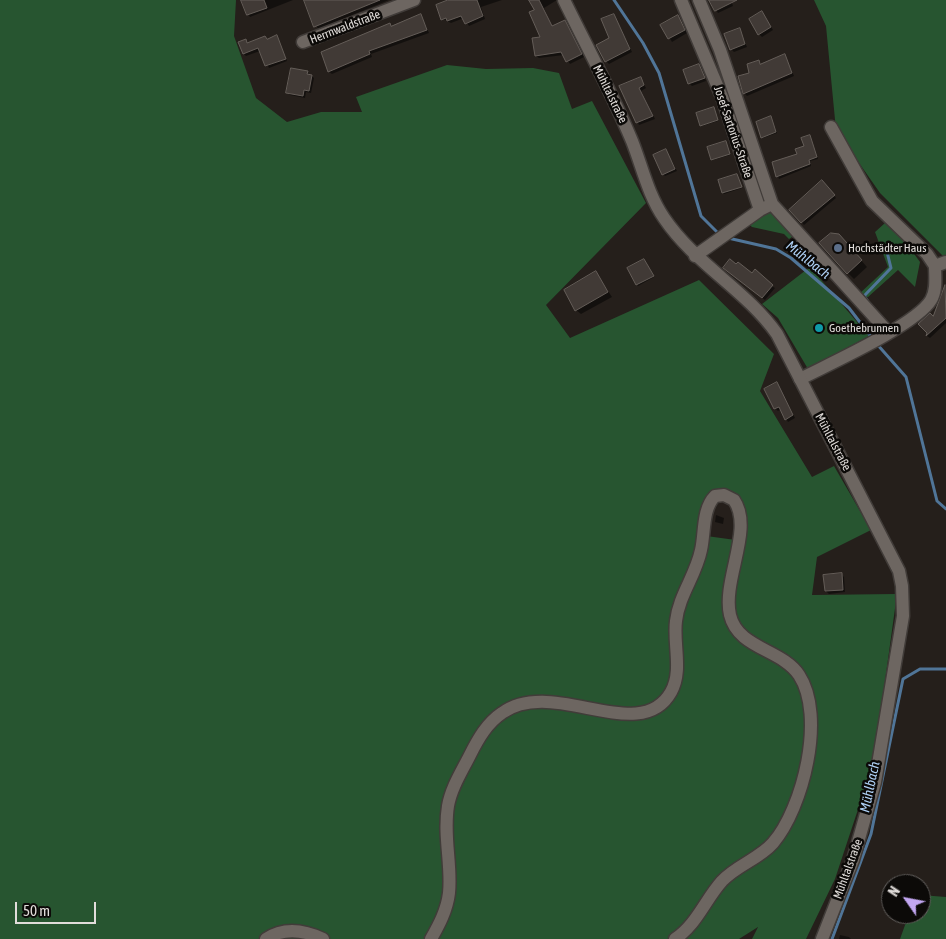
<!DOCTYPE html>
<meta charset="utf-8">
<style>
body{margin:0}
#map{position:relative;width:946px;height:939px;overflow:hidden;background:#251f1b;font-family:"Asap Condensed",sans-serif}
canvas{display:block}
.north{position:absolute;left:881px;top:874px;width:50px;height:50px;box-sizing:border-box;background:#0c0a08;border:1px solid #615e5c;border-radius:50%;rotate:303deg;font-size:14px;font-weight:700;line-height:20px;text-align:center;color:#e1ddda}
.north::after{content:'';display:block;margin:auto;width:18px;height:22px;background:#c3a7f2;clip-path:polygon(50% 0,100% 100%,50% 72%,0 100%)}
.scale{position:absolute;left:15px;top:902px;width:81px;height:22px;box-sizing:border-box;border:2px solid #e1ddda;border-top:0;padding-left:6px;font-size:15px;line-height:18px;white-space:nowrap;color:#e1ddda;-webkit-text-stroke:4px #0c0a08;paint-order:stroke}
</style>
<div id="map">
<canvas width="946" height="939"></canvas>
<div class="north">N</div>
<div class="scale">50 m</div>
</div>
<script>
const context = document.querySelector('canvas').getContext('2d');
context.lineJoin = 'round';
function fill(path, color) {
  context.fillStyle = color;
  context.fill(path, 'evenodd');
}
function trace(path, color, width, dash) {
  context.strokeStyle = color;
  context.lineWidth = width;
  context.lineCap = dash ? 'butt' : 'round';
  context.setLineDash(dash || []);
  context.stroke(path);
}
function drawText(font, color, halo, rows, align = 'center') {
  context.font = font + ' "Asap Condensed",sans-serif';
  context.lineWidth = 5;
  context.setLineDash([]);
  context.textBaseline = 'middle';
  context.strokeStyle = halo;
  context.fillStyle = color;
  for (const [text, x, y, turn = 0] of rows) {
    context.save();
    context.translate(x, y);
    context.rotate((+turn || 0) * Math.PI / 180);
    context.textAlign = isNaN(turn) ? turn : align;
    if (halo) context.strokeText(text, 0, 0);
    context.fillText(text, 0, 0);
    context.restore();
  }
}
const green = new Path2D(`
 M0 0H236L234 36 256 98 287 122 321 112H362L356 97 447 65 486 69 533 68 559 73 572 109 592 101 646 203 546 305 570 338 699 280 774 354 760 391 812 477 834 466 871 530 817 557 812 595 897 594 874 761 835 879 806 939H752L758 927 739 939H0ZM719 490 746 524 743 541 699 535Z
 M814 0H946V259L880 193 836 130 826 26Z
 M773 209 795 235 789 239 784 234 752 227 749 224Z
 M885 223 902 237 920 262 915 287 898 270 868 297 858 295 888 267 875 232Z
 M810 267 869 336 808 369 778 318 762 304Z
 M921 895 946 897V939H900L909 914H921Z`);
const shadow = new Path2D(`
 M245 0H293L250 17 248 14Z
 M326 0H389L318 29 308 7Z
 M456 0H502L481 7 485 19 469 26 464 18 451 23 443 19Z
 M531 0H557L544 8 552 27 565 22 567 24 584 57 570 64 564 55 539 58 536 56 542 38Z
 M710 0H731L733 6 718 13Z
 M762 13 773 30 762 37 759 34Z
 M421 15 429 33 371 54 372 57 332 74 329 72 322 53 390 24 392 27Z
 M614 15 632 52 609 64 606 61Z
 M678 16 687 33 672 42 662 25Z
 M739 30 747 47 734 52 731 49Z
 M277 37 287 61 269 68 260 51 246 56 244 54 245 41 248 44Z
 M785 56 794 76 747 96 744 93 751 73 759 62 762 65Z
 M699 65 706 81 692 86 689 83Z
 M307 72 314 78 311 93 306 92 305 98 290 95 287 92Z
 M640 78 646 88 641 91 655 119 639 125 621 87Z
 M714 108 718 121 702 126 701 125Z
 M771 119 777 133 763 138 762 137Z
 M811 139 818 159 810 161 811 166 779 179 773 163 798 155Z
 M726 144 730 155 713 160 712 159Z
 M666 151 677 171 665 176 663 174Z
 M737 175 742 188 724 194 719 181Z
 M822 182 836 198 804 225 791 210Z
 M845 242 867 267 854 279 848 273Z
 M645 261 654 277 638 286 628 269Z
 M727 270 752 275 775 288 765 300Z
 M596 273 612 297 581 314 576 310Z
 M946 286V323L930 338 927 336Z
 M777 384 795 418 788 422 781 409 778 411 775 408Z
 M716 515 724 518 723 524 715 522Z
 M841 574 844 577 845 592 829 594 826 591Z
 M840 935 849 937 851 939H839Z`);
const stream = new Path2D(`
 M614 0 643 43 659 73 701 216 720 235
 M728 238 776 249 791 258 849 308 872 338
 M867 300 864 296 891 268 887 252 900 249
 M876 343 906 377 937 501 946 509
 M832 939 871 834 903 679 920 669H946`);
const building = new Path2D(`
 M241 0H264L267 8 247 15Z
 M304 0H380L314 27Z
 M448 0H477L483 16 465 24 461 16 447 21 446 18 441 20 436 5Z
 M529 0H539L552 26 565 20 582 54 566 62 561 52 535 56 532 38 540 37 529 12 534 10Z
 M709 0H737L715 11Z
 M762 11 771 27 758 35 749 19Z
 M421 14 427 30 369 51 370 54 328 72 321 52 390 23 391 26Z
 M614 14 630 49 605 62 596 45 609 38 601 19Z
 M678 15 685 30 668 39 660 25Z
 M740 28 745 44 730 50 724 34Z
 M277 35 286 59 265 66 258 48 243 54 238 42 246 39 247 43 265 36 267 39Z
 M785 54 792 73 743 94 738 76 749 73 747 64 759 60 760 64Z
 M699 64 705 78 688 84 683 70Z
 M291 68 308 71 307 74 312 75 309 91 304 90 303 96 286 93Z
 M641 77 644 85 639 88 653 116 636 123 619 86Z
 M714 107 718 120 700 126 696 113Z
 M771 116 776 132 761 138 756 122Z
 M810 135 817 157 809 160 810 164 776 177 772 162 797 154 795 149 804 146 801 138Z
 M726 141 730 154 711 160 707 147Z
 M666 149 675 169 662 175 653 155Z
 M737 174 742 187 722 193 718 180Z
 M822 180 835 195 801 223 789 210Z
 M831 233 839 234 862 260 847 274 819 243Z
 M644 259 654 276 636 285 627 268Z
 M730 259 736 264 738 262 752 273 755 269 773 285 762 298 723 268Z
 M596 271 608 292 575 311 564 290Z
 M945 285 946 318 926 336 927 333 918 324 930 313 933 316Z
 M777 382 793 415 785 420 779 407 774 409 764 389Z
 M842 573 843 590 825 591 823 575Z`);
const minor = new Path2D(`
 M681 0 722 97 760 210
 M699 0 720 50 772 204
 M303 42 414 0
 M831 127 872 201 927 254 935 266
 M695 256 760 210 772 204 888 332
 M800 379C829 364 916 325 931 300 937 290 935 277 935 266L946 262
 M266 939C284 927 304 930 323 939
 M431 939C439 925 447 910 449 893 452 865 443 836 448 806 451 788 462 771 470 755 478 739 487 723 502 713 553 676 640 747 671 692 683 671 673 644 676 621 679 595 696 575 701 550 705 533 702 509 715 496L724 495 734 500C754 529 722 580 730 615 738 649 782 649 799 675 826 716 803 808 773 843 759 859 737 865 722 881 705 900 697 924 675 939`);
const secondary = new Path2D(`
 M564 0C587 47 612 93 632 141 642 166 648 195 664 218 695 264 746 290 777 334L899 571 902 586 903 616 875 782 853 860 822 939`);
const markers = [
 [838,248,5,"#5c6f8a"],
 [819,328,5,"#0f9aa8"]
];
const streetNames = [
 ["Herrnwaldstraße",345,27,-21],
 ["Mühltalstraße",610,94,64],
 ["Josef-Sartorius-Straße",733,132,71],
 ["Mühltalstraße",833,442,62],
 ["Mühltalstraße",848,869,-70]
];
const poiNames = [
 ["Hochstädter Haus",848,248],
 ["Goethebrunnen",829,328]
];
const waterNames = [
 ["Mühlbach",808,260,38],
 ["Mühlbach",870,787,-78]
];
fill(green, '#275530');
fill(shadow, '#0007');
trace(stream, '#507598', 3);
fill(building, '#413a36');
trace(building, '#645d58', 1);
trace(minor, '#413c39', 15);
trace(secondary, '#413c39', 15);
trace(minor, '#6d6661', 12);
trace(secondary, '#6d6661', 12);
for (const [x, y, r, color] of markers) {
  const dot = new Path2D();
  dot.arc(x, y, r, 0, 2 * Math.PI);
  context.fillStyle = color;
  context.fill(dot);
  trace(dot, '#0c0a08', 2);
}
drawText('12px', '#e1ddda', '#0c0a08', streetNames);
drawText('12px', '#e1ddda', '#0c0a08', poiNames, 'left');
drawText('italic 14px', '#afd1f6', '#0c0a08', waterNames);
</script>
